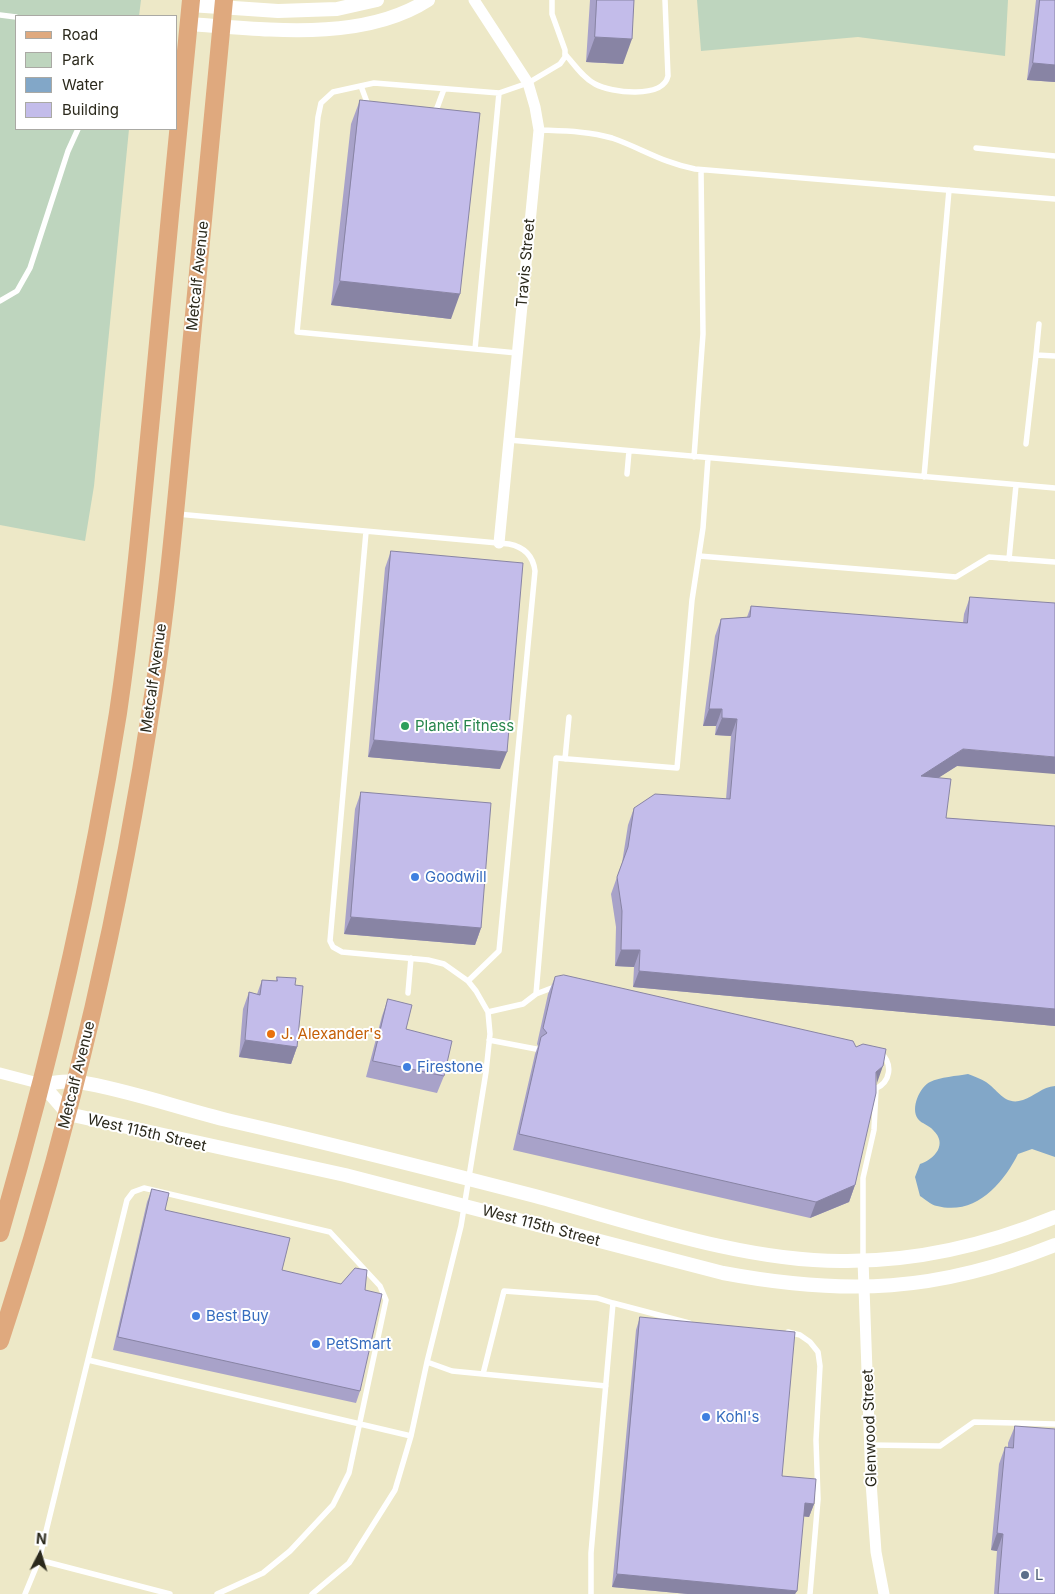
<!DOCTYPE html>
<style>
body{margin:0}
#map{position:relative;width:1055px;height:1594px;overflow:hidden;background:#ede8c7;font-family:Inter,sans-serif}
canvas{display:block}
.legend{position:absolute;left:15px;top:15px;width:162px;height:115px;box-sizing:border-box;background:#fff;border:1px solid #aaa9a4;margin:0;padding:6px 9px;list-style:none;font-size:15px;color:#2b291c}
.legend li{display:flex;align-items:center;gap:10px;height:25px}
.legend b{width:25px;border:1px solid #aaa9a4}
.north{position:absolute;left:15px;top:1529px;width:50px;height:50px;-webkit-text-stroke:4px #fff;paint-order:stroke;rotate:5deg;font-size:14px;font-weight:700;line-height:20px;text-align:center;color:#2b291c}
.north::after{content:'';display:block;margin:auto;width:18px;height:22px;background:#2b291c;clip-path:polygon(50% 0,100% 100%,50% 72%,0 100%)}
</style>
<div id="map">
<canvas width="1055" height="1594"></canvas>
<ul class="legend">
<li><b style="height:6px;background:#dfa97e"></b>Road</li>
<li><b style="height:14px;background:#bed5be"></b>Park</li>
<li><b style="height:14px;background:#82a7c8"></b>Water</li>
<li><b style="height:14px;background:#c3bcea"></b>Building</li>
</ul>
<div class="north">N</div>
</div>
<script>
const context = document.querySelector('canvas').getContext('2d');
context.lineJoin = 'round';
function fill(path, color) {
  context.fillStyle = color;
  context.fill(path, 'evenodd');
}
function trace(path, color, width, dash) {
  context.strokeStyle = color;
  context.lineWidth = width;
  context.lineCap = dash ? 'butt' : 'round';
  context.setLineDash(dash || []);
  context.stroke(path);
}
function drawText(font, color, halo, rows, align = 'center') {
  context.font = font + ' Inter,sans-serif';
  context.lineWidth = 4;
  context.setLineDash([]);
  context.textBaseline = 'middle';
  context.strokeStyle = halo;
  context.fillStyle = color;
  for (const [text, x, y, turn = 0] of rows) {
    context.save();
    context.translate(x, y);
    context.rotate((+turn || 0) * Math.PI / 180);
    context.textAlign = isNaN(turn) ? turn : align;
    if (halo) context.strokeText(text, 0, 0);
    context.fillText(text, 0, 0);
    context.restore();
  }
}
const green = new Path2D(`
 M0 0H141L139 16H16V129H129L94 486 85 541 0 525Z
 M697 0H1008L1005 56 858 37 701 51Z`);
const water = new Path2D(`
 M968 1074C974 1076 981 1079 986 1082 999 1091 1005 1106 1023 1100 1035 1096 1042 1087 1055 1086V1157L1032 1149 1018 1154C1003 1184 975 1216 937 1206 931 1205 925 1199 920 1196L915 1177 920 1164C935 1159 948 1144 933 1130 929 1125 922 1124 918 1119 910 1108 920 1087 930 1082 940 1077 957 1076 968 1074Z`);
const service = new Path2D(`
 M0 15 16 17
 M565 54C574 64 583 78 595 84 611 93 663 99 668 76L665 0
 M361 86 368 105
 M432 113 437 108 444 89
 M539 130C564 131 588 131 612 138 641 148 663 163 695 169L1055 199
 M976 148 1055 156
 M0 301 17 291 30 268 68 151 78 129
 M475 349 499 93
 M517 353 297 332 318 117 321 103 333 92 374 83 499 93 528 83 560 64 565 57V50L552 14V0
 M1036 355 1039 324
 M509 440 1055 488
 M1026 444 1036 355 1055 356
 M694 457 703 334 701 170
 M627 474 629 451
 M924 477 949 190
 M177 514 509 544C524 547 533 555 535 571L499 951 468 981
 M699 556 956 577 989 557 1055 562
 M1009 559 1016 485
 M565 759 569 717
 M408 993 411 958
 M536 994 557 986
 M488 1012 523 1004 536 994 556 758 677 768 692 600 703 528 708 458
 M489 1040 536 1049
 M875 1089C891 1082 893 1064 881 1053
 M863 1260V1178L874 1130 876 1088
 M788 1332 800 1335 810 1342 818 1352 820 1366 816 1440 818 1499 810 1594
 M88 1360 411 1436
 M427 1362 452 1371 606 1386
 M483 1374 504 1291 597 1298 613 1303
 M870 1445 940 1446 974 1422 1055 1424
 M39 1560 170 1594
 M25 1594 39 1560 127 1200 133 1192 144 1188 330 1232 380 1286 386 1300 349 1473 333 1505 290 1551 263 1573 217 1594
 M312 1594 349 1563 395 1490 411 1436 427 1362 461 1226 486 1072 490 1034 488 1012 476 991 468 981 444 964 428 960 342 952 333 947 330 941 366 532
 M591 1594V1553L613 1303 689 1323`);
const minor = new Path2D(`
 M474 0 528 83 535 107 539 130 499 543
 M0 1073 42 1084
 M863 1260 871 1482 876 1552 884 1594`);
const tertiary = new Path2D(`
 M190 5 278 11 337 9 377 0
 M188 24C263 29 362 43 428 0
 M42 1084 68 1114 345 1175 723 1273C846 1296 938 1292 1055 1245
 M42 1084C54 1083 67 1080 79 1082 129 1090 181 1109 231 1121 333 1144 434 1170 535 1196 632 1222 741 1261 841 1261 915 1262 987 1245 1055 1217`);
const primary = new Path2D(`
 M0 1233C50 1062 90 889 118 713 133 611 142 509 152 407 165 271 177 136 191 0
 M0 1341C70 1129 121 910 154 689 168 596 176 502 185 409 198 273 211 136 224 0`);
const wall = new Path2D(`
 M590 0H634L623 64 586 62Z
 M1036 0H1055V82L1027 80Z
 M360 100 451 319 331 305 351 124Z
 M391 551 500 769 368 757 385 568Z
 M970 597 957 766 939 777 946 818 1055 826V1026L633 987 634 967 615 966 616 927 611 894 622 863 628 825 634 808 726 799 731 736 715 735 716 726H703L715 636 721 619 747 617 751 606 963 623 964 614Z
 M361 792 481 928 475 945 344 934 355 809Z
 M277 977 295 985 297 1047 291 1064 239 1057 243 1009 249 992 257 994 262 980 276 981Z
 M555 977 876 1083 855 1185 849 1202 810 1218 513 1150 535 1054 538 1046 537 1044 548 994Z
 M388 999 406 1029 444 1076 437 1093 366 1077 382 1016Z
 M152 1189 165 1210 282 1270 360 1391 356 1403 113 1350 147 1202Z
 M640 1317 782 1476 814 1504 809 1517 803 1516 797 1591 795 1594H688L612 1587 636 1330Z
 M1015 1426 1055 1594H994L997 1551 991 1550 999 1464 1005 1447H1008V1443Z`);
const shadedWall = new Path2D(`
 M595 37 632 39 623 64 586 62Z
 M1033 63 1055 65V82L1027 80Z
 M340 281 460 294 451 319 331 305Z
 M709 709H722L716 726H703Z
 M722 718 737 719 731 736 715 735Z
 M374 740 507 752 500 769 368 757Z
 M963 749 1055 757V774L957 766 915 793 921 776Z
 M351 917 481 928 475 945 344 934Z
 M621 950H640L634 967 615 966Z
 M639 971 1055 1009V1026L633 987Z
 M245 1040 297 1047 291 1064 239 1057Z
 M883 1066 877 1083 876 1072Z
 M855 1185 849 1202 810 1218 816 1202Z
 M805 1503 814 1504 809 1517 800 1516Z
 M997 1533 1003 1534 997 1551 991 1550Z
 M617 1574 797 1591 795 1594H688L612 1587Z`);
const building = new Path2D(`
 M597 0H634L632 39 595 37Z
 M1040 0H1055V65L1033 63Z
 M360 100 480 113 460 294 340 281Z
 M391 551 523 563 507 752 374 740Z
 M970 597 1055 603V757L963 749 921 776 951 779 946 818 1055 826V1009L639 971 640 950H621L622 911 617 877 628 847 634 808 655 794 730 799 737 719 722 718V709H709L721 619 750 617 751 606 967 623Z
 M361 792 491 803 481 928 351 917Z
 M564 975 853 1041 856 1047 863 1044 886 1049 883 1066 876 1072V1093L855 1185 816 1202 519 1134 541 1037 547 1033 543 1028 555 977Z
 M277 977 296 978 295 985 303 986 297 1047 245 1040 249 992 260 995 262 980 277 981Z
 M388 999 412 1005 406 1029 452 1041 444 1076 373 1061Z
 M152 1189 169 1193 165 1210 290 1238 282 1270 341 1284 355 1268 367 1270 365 1290 382 1294 360 1391 118 1337Z
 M640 1317 795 1332 782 1476 816 1479 814 1504 805 1503 797 1591 617 1574Z
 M1015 1426 1055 1429V1594H998L1003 1534 997 1533 1005 1447 1013 1448Z`);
const markers = [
 [405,726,5,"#2e9e5b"],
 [415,877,5,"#3f7fe0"],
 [271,1034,5,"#e8710a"],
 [407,1067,5,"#3f7fe0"],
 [196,1316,5,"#3f7fe0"],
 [316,1344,5,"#3f7fe0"],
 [706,1417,5,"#3f7fe0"],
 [1025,1575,5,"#5c6f8a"]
];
const streetNames = [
 ["Travis Street",526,263,-85],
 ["Metcalf Avenue",198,276,-84],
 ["Metcalf Avenue",154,678,-82],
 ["Metcalf Avenue",77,1075,-76],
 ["West 115th Street",147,1133,13],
 ["West 115th Street",541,1226,15],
 ["Glenwood Street",870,1428,-92]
];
const leisureNames = [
 ["Planet Fitness",415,726]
];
const shopNames = [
 ["Goodwill",425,877],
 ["Firestone",417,1067],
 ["Best Buy",206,1316],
 ["PetSmart",326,1344],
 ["Kohl's",716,1417]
];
const foodNames = [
 ["J. Alexander's",281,1034]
];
const serviceNames = [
 ["L",1035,1575]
];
fill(green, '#bed5be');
fill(water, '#82a7c8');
trace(service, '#fff', 5.5);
trace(minor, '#fff', 11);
trace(tertiary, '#fff', 14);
trace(primary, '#dfa97e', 18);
fill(wall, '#a8a2c9');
fill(shadedWall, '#8884a4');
fill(building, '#c3bcea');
trace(building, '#8884a4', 1);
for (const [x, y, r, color] of markers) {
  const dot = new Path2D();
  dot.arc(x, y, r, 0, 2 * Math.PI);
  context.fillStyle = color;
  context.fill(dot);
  trace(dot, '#fff', 2);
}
drawText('15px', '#2b291c', '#fff', streetNames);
drawText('15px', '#27864d', '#fff', leisureNames, 'left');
drawText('15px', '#366cbe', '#fff', shopNames, 'left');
drawText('15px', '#c56008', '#fff', foodNames, 'left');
drawText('15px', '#4e5e75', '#fff', serviceNames, 'left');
</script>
